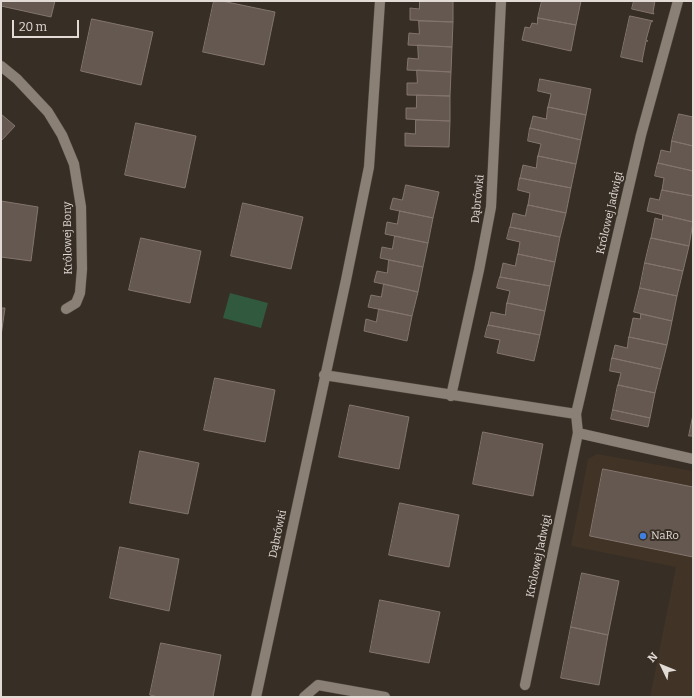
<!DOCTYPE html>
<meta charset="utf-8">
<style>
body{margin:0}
#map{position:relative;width:694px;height:698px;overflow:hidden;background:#372e25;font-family:Bitter,serif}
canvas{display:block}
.frame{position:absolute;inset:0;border:2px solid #e1dad5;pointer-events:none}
.north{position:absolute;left:642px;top:646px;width:40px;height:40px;-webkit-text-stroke:3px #372e25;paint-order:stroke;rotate:313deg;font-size:11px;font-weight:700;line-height:16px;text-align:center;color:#e1dad5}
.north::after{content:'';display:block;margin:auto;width:14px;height:18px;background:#e1dad5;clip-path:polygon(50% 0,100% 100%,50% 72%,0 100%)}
.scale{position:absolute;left:12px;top:20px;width:67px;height:18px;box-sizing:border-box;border:2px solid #e1dad5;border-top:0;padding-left:5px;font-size:12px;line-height:14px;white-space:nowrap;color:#e1dad5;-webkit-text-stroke:3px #372e25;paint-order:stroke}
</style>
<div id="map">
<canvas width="694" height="698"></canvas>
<div class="frame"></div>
<div class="north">N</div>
<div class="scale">20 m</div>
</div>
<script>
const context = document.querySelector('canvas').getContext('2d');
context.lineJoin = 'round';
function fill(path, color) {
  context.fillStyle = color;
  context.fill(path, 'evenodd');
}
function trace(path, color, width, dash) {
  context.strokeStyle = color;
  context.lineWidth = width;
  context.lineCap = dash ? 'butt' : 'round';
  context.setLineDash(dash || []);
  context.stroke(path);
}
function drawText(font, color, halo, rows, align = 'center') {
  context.font = font + ' Bitter,serif';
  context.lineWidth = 4;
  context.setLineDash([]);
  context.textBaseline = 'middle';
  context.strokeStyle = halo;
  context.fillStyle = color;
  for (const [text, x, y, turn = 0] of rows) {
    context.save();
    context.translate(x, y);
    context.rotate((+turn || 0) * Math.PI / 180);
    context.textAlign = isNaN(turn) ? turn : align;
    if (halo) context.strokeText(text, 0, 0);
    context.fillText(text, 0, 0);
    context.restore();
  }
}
const built = new Path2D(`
 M597 454 693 471V697H650L676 567 571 546 588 459Z`);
const green = new Path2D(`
 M230 293 268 303 261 328 223 318Z`);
const building = new Path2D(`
 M1 1H55L51 17 1 6Z
 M214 1H222L275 12 264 65 203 52Z
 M420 1H453V22L410 20V8L419 9Z
 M542 1H581L576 25 538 18Z
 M634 1H655L653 12 654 14 632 9Z
 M630 16 653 21 651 22 646 40 648 41H646L642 61 643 62 621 57Z
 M538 18 576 25 571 51 522 40 525 27 530 28 532 23 537 24Z
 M92 19 153 32 141 85 81 71Z
 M419 21 453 22 452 47 408 45 409 33 419 34Z
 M418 45 452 47 451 72 407 70 408 58 418 59Z
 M417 70 451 72 450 96 407 95V83H417Z
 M540 79 591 89 586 115 548 107 551 94 538 91Z
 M417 95 450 96V121L406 119V108H416Z
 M548 107 586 115 581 140 530 128 533 116 546 119Z
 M1 114 15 126 1 141Z
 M679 114 693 117V146L672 141Z
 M416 120 450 121 449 147 405 146V133L415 134Z
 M136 123 196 136 185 188 125 175Z
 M530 128 581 140 576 164 538 156 541 144 528 141Z
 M672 141 693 146V171L658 163 661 150 670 152Z
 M538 156 576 164 571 188 520 178 523 165 536 168Z
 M658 163 693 171V196L662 190 664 178 655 176Z
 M520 178 571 188 566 213 528 205 530 193 518 190Z
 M406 185 439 192 433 218 390 209 393 198 402 200Z
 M662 190 693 196V222L647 211 650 198 659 200Z
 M1 201 38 207 31 261 1 257Z
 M243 203 303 217 291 269 231 256Z
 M528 205 566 213 560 237 510 227 513 213 525 216Z
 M400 211 433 218 428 243 385 234 387 222 397 224Z
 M663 215 693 222 689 246 651 238 655 218 662 220Z
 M510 227 560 237 555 262 518 254 520 242 507 239Z
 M395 236 428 243 423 267 380 258 382 247 392 249Z
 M141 238 201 251 190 303 129 290Z
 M651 238 689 246 683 271 645 263Z
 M518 254 555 262 550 286 500 277 503 263 515 266Z
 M389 260 423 267 418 292 374 282 377 271 387 273Z
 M645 263 683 271 677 296 640 288Z
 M500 277 550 286 545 311 507 303 510 291 497 288Z
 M384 284 418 292 412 316 368 307 371 295 381 297Z
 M640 288 677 296 672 321 634 312Z
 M507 303 545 311 540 335 488 325 491 312 505 315Z
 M1 308H5L1 336Z
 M379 309 412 316 407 341 364 331 366 319 376 322Z
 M641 314 672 321 667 345 629 337 633 318 640 319Z
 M488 325 540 335 534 361 497 353 500 340 485 337Z
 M629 337 667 345 661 369 612 358 615 345 627 348Z
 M612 358 661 369 655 393 618 385 621 373 610 371Z
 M215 378 275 390 265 442 204 430Z
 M618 385 655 393 650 418 613 410Z
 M350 405 409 417 399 469 339 457Z
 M613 410 650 418 648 427 611 419Z
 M693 415V436H689Z
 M483 432 543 444 533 496 473 484Z
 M140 451 199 463 188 514 130 503Z
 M603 469 693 487V557L590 536Z
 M400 503 459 515 449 567 389 555Z
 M120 547 179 559 169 611 110 598Z
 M582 573 619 581 608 635 571 627Z
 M380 600 440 612 429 663 370 652Z
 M571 627 608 635 599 685 561 678Z
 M161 643 221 655 213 697H158L150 695Z`);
const lane = new Path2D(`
 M578 433 693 459
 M304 697 318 685 385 697`);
const street = new Path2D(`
 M1 66 17 79 48 112 62 135 74 164 81 207 82 269 80 293 76 303 66 309
 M324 375 576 414
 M451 396 479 270 491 207 501 1
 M525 685 578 433 576 414 641 135 678 1
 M256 697 346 280 369 167 380 1`);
const markers = [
 [643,536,4,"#3f7fe0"]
];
const streetNames = [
 ["Dąbrówki",478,199,-84],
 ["Królowej Jadwigi",610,213,-77],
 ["Królowej Bony",68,238,-91],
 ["Dąbrówki",278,534,-78],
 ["Królowej Jadwigi",539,556,-78]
];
const poiNames = [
 ["NaRo",651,536]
];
fill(built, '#413325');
fill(green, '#31593e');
fill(building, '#655851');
trace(building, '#83756e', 1);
trace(lane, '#514941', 11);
trace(street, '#514941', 11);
trace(lane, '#8b8075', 10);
trace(street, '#8b8075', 10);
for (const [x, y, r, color] of markers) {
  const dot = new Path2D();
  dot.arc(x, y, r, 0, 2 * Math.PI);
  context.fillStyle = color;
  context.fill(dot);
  trace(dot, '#372e25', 1.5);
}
drawText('11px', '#e1dad5', '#372e25', streetNames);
drawText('11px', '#e1dad5', '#372e25', poiNames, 'left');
</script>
